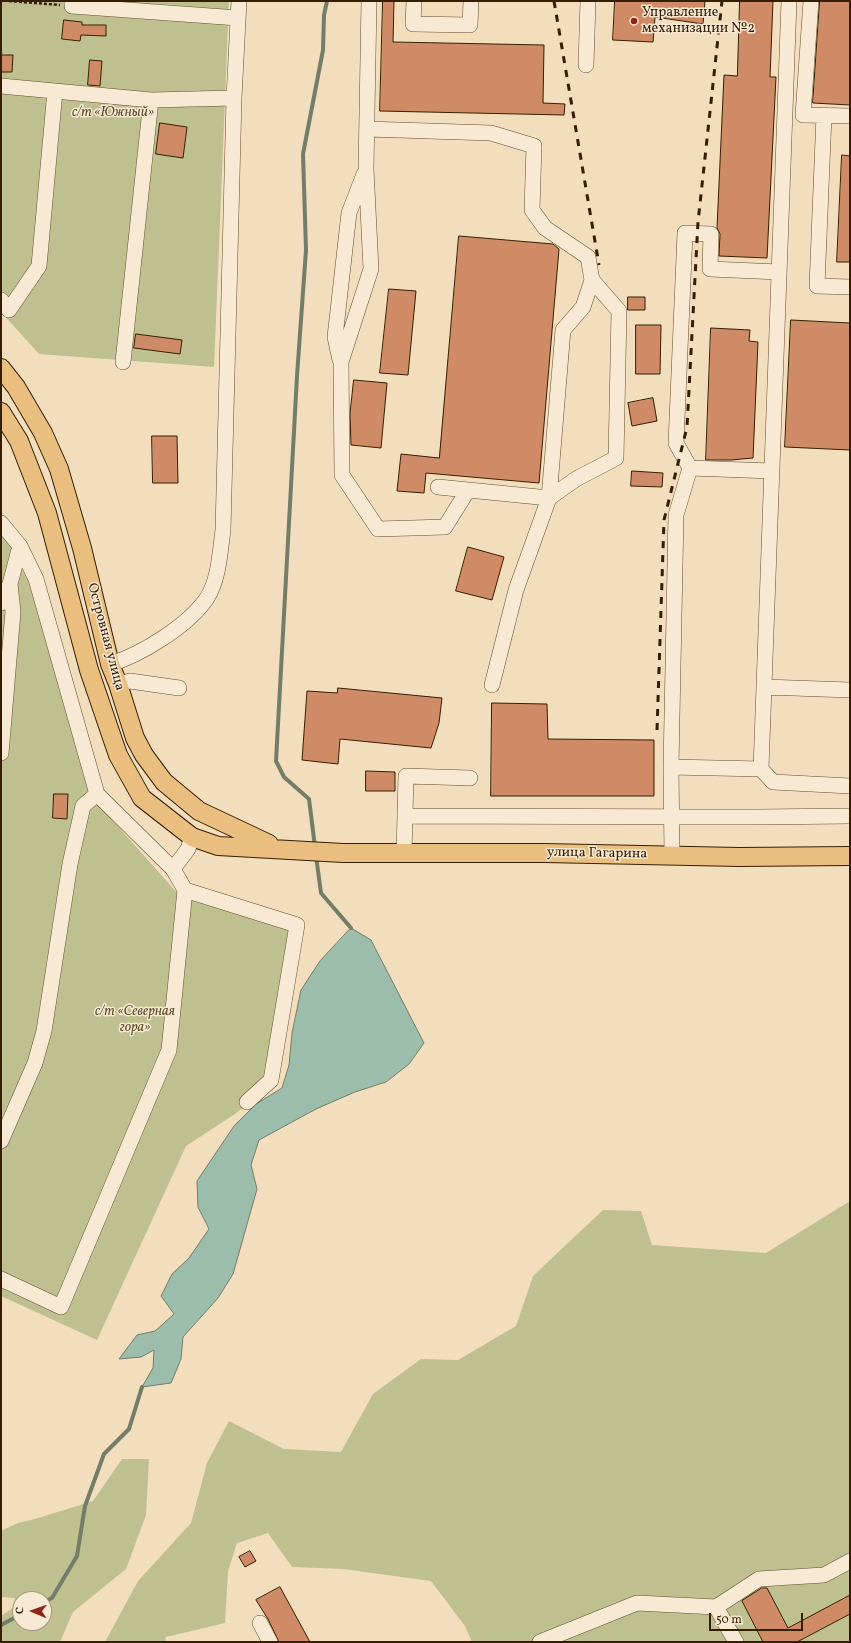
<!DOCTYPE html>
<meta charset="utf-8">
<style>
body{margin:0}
#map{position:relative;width:851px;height:1643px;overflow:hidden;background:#f2ddbd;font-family:Vollkorn,serif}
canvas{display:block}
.frame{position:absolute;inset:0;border:2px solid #351e00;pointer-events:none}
.north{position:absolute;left:12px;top:1591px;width:40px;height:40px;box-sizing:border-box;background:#f7e9d4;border:1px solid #a9987f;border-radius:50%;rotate:272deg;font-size:11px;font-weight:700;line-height:16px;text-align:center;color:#351e00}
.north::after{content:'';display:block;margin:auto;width:14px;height:18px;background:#8f2418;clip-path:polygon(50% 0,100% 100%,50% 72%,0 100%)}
.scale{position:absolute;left:709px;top:1613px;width:94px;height:18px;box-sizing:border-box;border:2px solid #351e00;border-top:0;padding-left:5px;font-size:12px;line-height:14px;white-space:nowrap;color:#351e00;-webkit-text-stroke:3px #f7e9d4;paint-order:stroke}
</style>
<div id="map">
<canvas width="851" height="1643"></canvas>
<div class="frame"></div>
<div class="north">С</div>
<div class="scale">50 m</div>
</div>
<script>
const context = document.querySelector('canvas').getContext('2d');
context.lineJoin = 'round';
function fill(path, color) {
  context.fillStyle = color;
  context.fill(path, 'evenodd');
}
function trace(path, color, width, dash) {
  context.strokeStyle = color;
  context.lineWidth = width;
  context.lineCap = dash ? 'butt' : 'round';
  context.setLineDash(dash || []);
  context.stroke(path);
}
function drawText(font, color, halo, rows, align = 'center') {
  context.font = font + ' Vollkorn,serif';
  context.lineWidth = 3;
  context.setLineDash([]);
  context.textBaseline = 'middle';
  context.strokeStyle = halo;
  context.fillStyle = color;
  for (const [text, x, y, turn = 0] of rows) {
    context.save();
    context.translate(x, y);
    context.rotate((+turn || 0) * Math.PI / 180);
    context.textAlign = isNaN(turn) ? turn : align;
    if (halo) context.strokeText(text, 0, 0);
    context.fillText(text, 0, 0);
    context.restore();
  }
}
const green = new Path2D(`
 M1 1H229L214 367 39 354 1 312Z
 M1 534 10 546 29 583 89 794 179 895 303 931 276 1083 232 1116 186 1146 97 1340 1 1296Z
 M850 1201V1642H472L465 1626 431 1581 343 1569 292 1567 268 1533 237 1543 228 1571 225 1623 166 1637 165 1642H105L138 1581 191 1523 207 1463 229 1421 284 1449 341 1452 373 1394 421 1359 458 1360 516 1326 533 1276 603 1210 641 1211 652 1245 766 1253Z
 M122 1459H149L146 1515 126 1569 73 1612 60 1642H1V1616L13 1608 15 1598 1 1597V1531L18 1523 35 1519 93 1501ZM20 1599H44V1623H20Z`);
const water = new Path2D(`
 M351 928 371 940 424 1043 409 1064 386 1082 355 1092 316 1109 259 1140 251 1165 257 1189 233 1274 218 1298 183 1337 181 1359 171 1383 142 1387 153 1368 154 1350 141 1357 119 1359 137 1335 155 1331 174 1314 161 1296 172 1274 189 1258 209 1229 198 1207 197 1181 234 1126 256 1104 282 1088 289 1065 292 1033 301 990 320 961Z`);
const stream = new Path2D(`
 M315 847 309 799 284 777 276 761 297 376 306 250 303 154 323 50 324 15 327 1
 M316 856 321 893 351 928
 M44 1602 52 1598 77 1556 85 1506 104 1454 129 1429 142 1387
 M1 1625 20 1615`);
const building = new Path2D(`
 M383 1H394L393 42 544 45 543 103 565 104 564 115 380 111Z
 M615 1H705L703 24 655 17 653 42 613 40Z
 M740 1H773L770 77H776L767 258 719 256 720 234 717 228 724 75 737 76Z
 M820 1H850V105L813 103Z
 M64 20 82 22V25H106V36L81 35 80 41 62 39Z
 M1 55H13L12 72H1Z
 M90 60 102 61 100 86 88 85Z
 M160 123 187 127 183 158 156 154Z
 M842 155 850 156V262H837Z
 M459 236 553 244 559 249 539 483 426 473 424 493 397 491 401 454 439 458Z
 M389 289 416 291 408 375 380 373Z
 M628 297H645V310H628Z
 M791 320 850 323V450L785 447Z
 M636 325H661L660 374H636Z
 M711 328 750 330 749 341 758 342 753 458 731 460H706Z
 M136 334 182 340 180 354 134 348Z
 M354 380 387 383 381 448 351 445 350 414Z
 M653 398 657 421 632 426 628 403Z
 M152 436H177L178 483H153Z
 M632 471 663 473 662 487 631 486Z
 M468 547 504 557 492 600 456 591Z
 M338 688 442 698 439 723 431 748 340 739 338 764 302 760 307 691 337 693Z
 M492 703 547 704 548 739 654 740V796H491Z
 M366 771 395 772V791H366Z
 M54 794H68L67 819 53 818Z
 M250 1551 256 1561 245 1567 239 1557Z
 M280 1587 310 1642H279L268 1619 256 1600Z
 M762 1588H767L788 1628 850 1595V1614L797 1642H763L742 1601Z`);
const path = new Path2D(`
 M9 1 60 5`);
const minor = new Path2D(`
 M369 1 366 169 371 269 341 362 342 475 378 529 445 527 468 490
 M414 1 413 24 470 25 471 1
 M789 1 761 769 773 782 850 786
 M811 1 803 115 850 116
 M72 6 238 18
 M586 65 588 1
 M1 86 151 100 234 98
 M824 115 817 286 850 287
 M367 129 491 133 534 146 532 210 545 228 588 257 592 280 583 307 563 330 549 498 516 590 492 685
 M1 300 9 310 39 266 55 91
 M340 360 335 337 349 213 364 174
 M123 362 151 100
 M690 468 676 443 685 233 711 234 710 269 779 272
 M438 487 549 498 576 479 616 458 619 311 592 280
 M1 523 20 546 36 579 97 794 173 869 185 890 169 1050 61 1307 1 1279
 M1 603 10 584 20 546
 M110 664C141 655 189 625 207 598 219 579 220 552 223 530L234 98 239 1
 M118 684 130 681 179 688
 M764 687 850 690
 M1 753 13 612 10 584
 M671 767 672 856
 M761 769 671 767 676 515 690 468 772 471
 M405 816 757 817 850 816
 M404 854 406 776 470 778
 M173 869 188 849 192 837
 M185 890 297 925 271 1080 247 1102
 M1 1141 35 1063 44 1031 70 864 83 806 97 794
 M716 1607 736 1642
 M260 1623 270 1642
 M540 1642 637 1603 716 1607 759 1579 824 1575 850 1561`);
const major = new Path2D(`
 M1 368 16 387 43 433 59 469 82 548 110 664 118 684 135 738 144 755 164 782 199 811 269 844
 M1 412 19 441 47 513 89 670 118 755 142 798 192 837 218 846 343 853H544L739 857 850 856`);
const rail = new Path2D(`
 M554 1 599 265
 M657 730 664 520 687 427 698 222 722 1`);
const markers = [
 [634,21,4,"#8f2418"]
];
const poiNames = [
 ["Управление",642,13],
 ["механизации №2",642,29]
];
const parkNames = [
 ["с/т «Южный»",113,113],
 ["с/т «Северная",135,1012],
 ["гора»",135,1028]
];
const streetNames = [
 ["Островная улица",105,637,75],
 ["улица Гагарина",597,854,1]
];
fill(green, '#bec08f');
fill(water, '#9cbdab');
trace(water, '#737d67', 1);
trace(stream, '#737d67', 4);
fill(building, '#cf8b65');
trace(building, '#351e00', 1);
trace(minor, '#644e2f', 16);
trace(major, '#351e00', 20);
trace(path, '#351e00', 2.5, [3, 2]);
trace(minor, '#f7e9d4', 15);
trace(major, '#e9be7e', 18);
trace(rail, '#351e00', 3, [7, 7]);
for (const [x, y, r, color] of markers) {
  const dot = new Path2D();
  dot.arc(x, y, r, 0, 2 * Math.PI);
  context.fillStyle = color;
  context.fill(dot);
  trace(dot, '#f7e9d4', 1.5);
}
drawText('14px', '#351e00', '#f7e9d4', poiNames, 'left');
drawText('italic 14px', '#5e4f2b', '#f7e9d4', parkNames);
drawText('14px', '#351e00', '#f7e9d4', streetNames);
</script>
